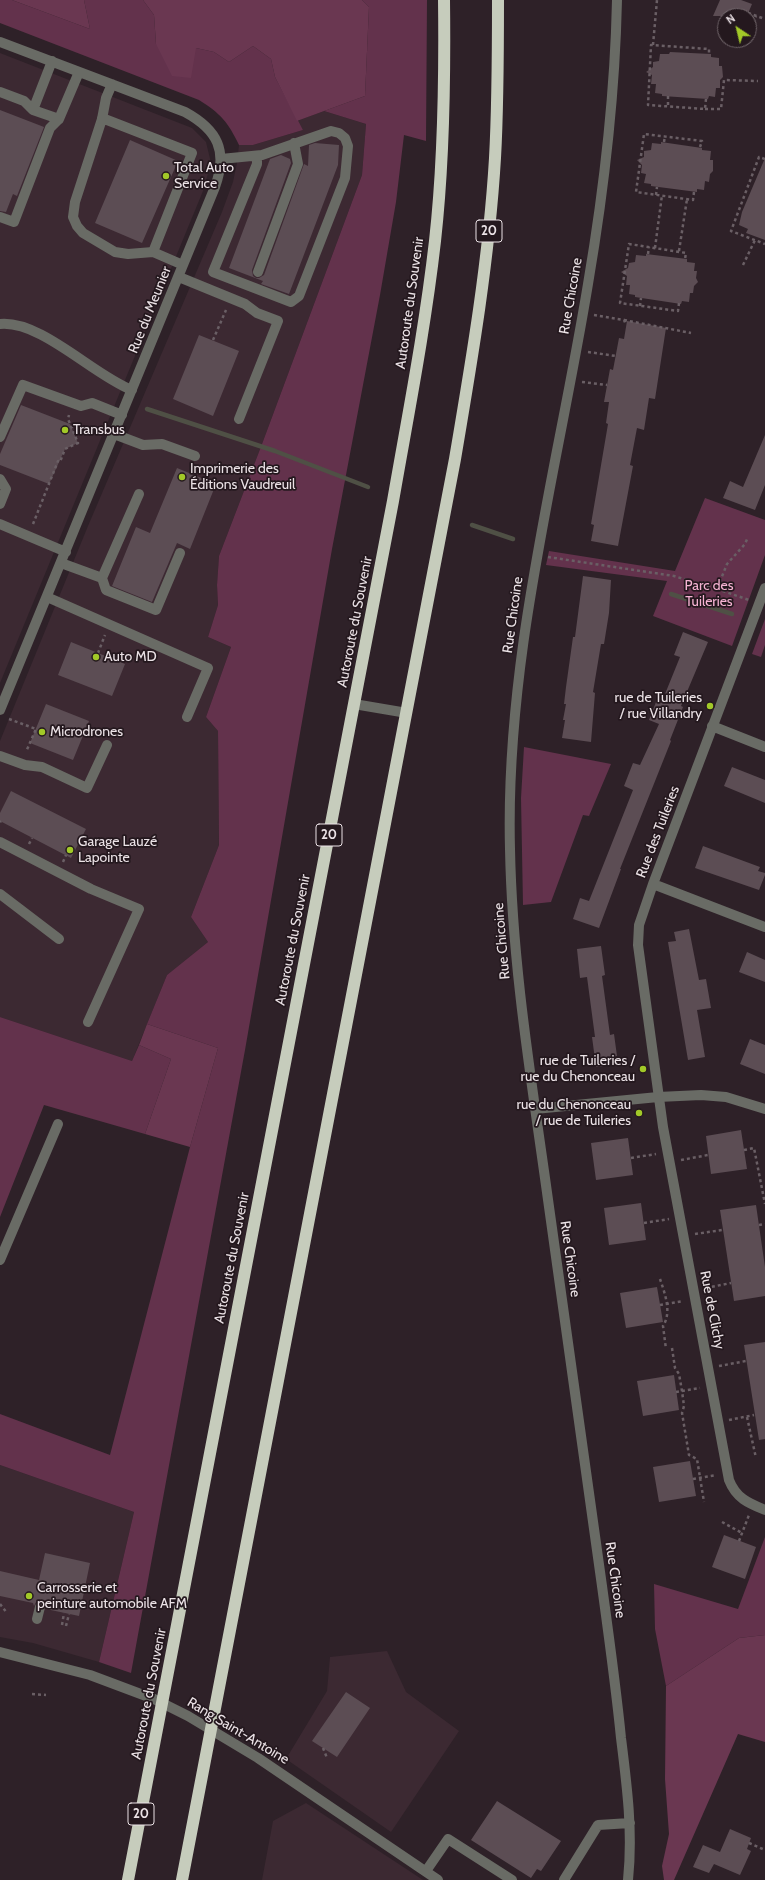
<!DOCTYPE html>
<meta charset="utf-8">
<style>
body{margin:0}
#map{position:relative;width:765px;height:1880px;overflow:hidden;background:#2e2128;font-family:Cabin,sans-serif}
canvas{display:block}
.north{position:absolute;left:717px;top:8px;width:40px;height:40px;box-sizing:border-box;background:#24181e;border:1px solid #74696e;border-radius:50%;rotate:325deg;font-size:11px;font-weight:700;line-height:16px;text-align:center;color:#ebe2e6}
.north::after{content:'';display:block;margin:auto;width:14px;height:18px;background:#a2c928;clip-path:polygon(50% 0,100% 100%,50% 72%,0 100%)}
</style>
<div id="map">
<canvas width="765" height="1880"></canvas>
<div class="north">N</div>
</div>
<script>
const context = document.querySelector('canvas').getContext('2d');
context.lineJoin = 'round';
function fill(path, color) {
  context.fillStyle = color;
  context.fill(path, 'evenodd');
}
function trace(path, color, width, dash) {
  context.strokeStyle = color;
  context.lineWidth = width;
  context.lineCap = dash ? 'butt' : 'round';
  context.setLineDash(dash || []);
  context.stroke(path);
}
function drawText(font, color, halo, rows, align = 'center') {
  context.font = font + ' Cabin,sans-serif';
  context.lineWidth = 3.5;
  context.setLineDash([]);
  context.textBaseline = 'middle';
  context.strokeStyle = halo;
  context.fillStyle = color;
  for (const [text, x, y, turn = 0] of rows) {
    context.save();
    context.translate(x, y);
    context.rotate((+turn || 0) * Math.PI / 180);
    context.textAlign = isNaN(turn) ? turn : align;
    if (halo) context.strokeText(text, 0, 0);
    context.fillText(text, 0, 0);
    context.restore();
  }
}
const built = new Path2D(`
 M0 53 192 128 206 142 211 163 203 191 0 683Z
 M324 111 366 124 362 175 262 444 219 556 217 585 218 605 208 637 231 647 206 717 218 731 219 845 191 917 208 942 167 975 132 1061 0 1017V741L88 526 222 212 233 182 237 163 239 145H253L303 130 297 121Z
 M0 1465 134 1512 99 1662 33 1643 0 1637Z
 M387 1651 406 1692 459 1731 391 1832 286 1759 327 1691 330 1657Z
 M306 1803 423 1880H262L273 1821Z`);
const green = new Path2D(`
 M0 0H12L90 29 84 0H143L154 15 156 44 196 48 214 52 229 62 253 46 271 59 275 77 303 130 253 145H239C228 122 220 113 199 100L0 23Z
 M362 0H427L426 141 404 135 396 202 380 295 332 549 245 1050 131 1673 99 1662 134 1512 0 1465V1414L110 1455 190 1147 218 1048 147 1024 167 975 208 942 191 917 219 845 218 731 206 717 231 647 208 637 218 605 217 585 219 556 262 444 362 175 366 124 324 111 365 96 369 7Z
 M705 498 765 520V555L732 646 653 616 667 581 546 565 549 551 675 571Z
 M765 619V645L761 657 752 654Z
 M524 747 611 764 589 816 583 815 551 902 523 905 521 798Z
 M0 1017 132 1061 139 1045 171 1059 145 1134 44 1105 0 1217Z
 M765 1537V1635L739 1638 666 1686 655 1629 654 1584 738 1609Z`);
const forest = new Path2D(`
 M12 0H84L90 29Z
 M143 0H362L369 7 365 96 297 121 275 77 271 59 253 46 229 62 214 52 196 48 191 78 172 76 156 44 154 15Z
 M147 1024 218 1048 190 1147 145 1134 171 1059 139 1045Z
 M765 1635V1742L738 1734 674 1880H664L662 1866 669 1834 665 1779 666 1686 739 1638Z`);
const stream = new Path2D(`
 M147 409 275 451 368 487
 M472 525 513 539
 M671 594 732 614`);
const building = new Path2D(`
 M720 0H741L752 4 747 16H713Z
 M670 52 711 54V57L719 58V66H722L723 77 720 80V88H716L715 97 709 96 708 99 662 96V94L655 93 656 84H651L652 75 646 72 653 67V62L659 61 660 54H669Z
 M0 110 44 127 17 196 13 194 6 212 0 211Z
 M130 140 178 161 142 243 95 223Z
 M661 142 702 148V150L711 151 710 160H713V171L710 174 709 182 705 181 704 190 697 189V192L651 186V184L644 183 646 174 641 173 642 165 637 160 644 157V151L651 150 652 143 661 144Z
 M315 143 339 145 338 165 289 294 261 284 263 281 229 268 270 159 281 155 290 159 291 163 252 270 253 276 256 278H259L264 275 304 164 308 166 309 145Z
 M765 158V240L746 233 748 229 739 225 742 212Z
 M646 254 687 259V262L695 263 694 271H697L696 278 698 282 694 286 693 293H690L689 302 682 301 681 304 635 297V295L629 294 630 285H626L627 276 621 272 628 268 629 263 635 262 636 255 646 256Z
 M627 321 666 328 655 399 649 398 644 430 637 428 630 465 633 466 618 546 591 541 594 525 591 524 608 424 606 423 609 402H604L610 369 613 370 619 338 624 339Z
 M199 335 239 351 213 416 173 399Z
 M21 405 70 424 78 443 65 449 49 484 0 465V454Z
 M765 435V485L755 510 723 498 730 481 743 487Z
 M177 468 216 484 190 549 177 543 152 602 112 586 136 527 150 533Z
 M583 576 611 580 609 613 604 644H601L593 692 595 693 591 742 562 738 565 720H563L566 704H564L566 687 573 637H575Z
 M683 632 708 642 681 706 683 707 670 740 671 741 620 869H621L599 928 573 919 580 898 589 901 633 790 624 786 633 763 640 765 659 724 649 720 658 697 663 699 680 657 674 655Z
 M71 642 125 664 112 696 58 675Z
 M46 704 89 721 73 760 30 743Z
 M732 767 765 780V803L724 786Z
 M11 791 86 829 71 858 0 821V813Z
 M703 846 760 867 758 871 765 873V875L759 890 695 868Z
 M689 929 699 980 706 979 711 1008 697 1010 705 1057 688 1060 668 942 676 941 674 932Z
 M601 946 605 975 602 976 610 1035 614 1034 617 1056 612 1057 613 1065 596 1067 592 1037H595L587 977 580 978 577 949Z
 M747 952 765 960V982L739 972Z
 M750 1039 765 1045V1074L740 1064Z
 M741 1130 747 1169 711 1174 706 1136Z
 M628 1138 633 1175 596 1180 591 1143Z
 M641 1203 646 1240 609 1245 604 1208Z
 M756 1205 765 1267V1296L734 1301 720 1210Z
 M657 1287 663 1322 626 1328 620 1293Z
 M765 1342V1439L759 1440 744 1345Z
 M674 1375 679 1410 643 1416 637 1381Z
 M690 1461 696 1496 659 1502 653 1467Z
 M724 1535 756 1547 745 1579 712 1567Z
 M45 1553 90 1563 79 1616 46 1609 45 1603 41 1601 36 1602 34 1606 33 1603 0 1596V1571L39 1580Z
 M346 1692 370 1708 337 1757 312 1741Z
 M497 1801 561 1841 541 1871 537 1869 531 1878 471 1840Z
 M730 1829 751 1838 747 1849 751 1851 740 1875 714 1864 709 1873 693 1867 703 1845 720 1852Z`);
const path = new Path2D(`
 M748 13 765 19
 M749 34 756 16
 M746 41 747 40
 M653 45 657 0
 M668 96V106
 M706 99 705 109 648 105 651 45 709 49V54
 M705 109H721L724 80 758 81
 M664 142 665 136
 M765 159 759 157 731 231 765 244
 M694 192 693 200 636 192 644 134 702 141 700 147
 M656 195 657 187
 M655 248 662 195
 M679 251 687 199
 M648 254 649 247
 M743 265 755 240
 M679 303 678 311 620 303 629 244 686 253 685 259
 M640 306 641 298
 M594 315 624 320 626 325
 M624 320 691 333
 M213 340 226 310
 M588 352 616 356
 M582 382 607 385
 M33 524 58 461 60 462 65 449 78 443 68 419 69 415
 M548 557 674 576 717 589 727 564 745 544 748 537
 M717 589 749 600
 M98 653 105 635
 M9 719 36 729 26 752
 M0 822 1 821
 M29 844 32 838
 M63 862 66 855
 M744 1150 754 1148 765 1204
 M631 1158 656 1154
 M681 1160 708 1155
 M644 1223 669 1219
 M759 1225 765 1224
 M695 1234 722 1230
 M660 1279C665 1294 672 1312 663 1326L666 1349
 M706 1288 731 1283
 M660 1305 683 1301
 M672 1348 675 1368 679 1374 682 1391 684 1406 682 1413 689 1455 697 1459 704 1502
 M719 1366 746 1361
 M676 1392 700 1388
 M747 1417 756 1458
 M729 1420 754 1415
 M693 1479 716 1475
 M722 1522 742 1533
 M739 1541 749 1515
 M0 1604 7 1613
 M62 1625 64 1613
 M66 1626 69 1614
 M32 1694 46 1695
 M323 1748 327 1758
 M749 1843 765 1850`);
const minor = new Path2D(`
 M617 0C615 95 604 190 588 284 557 472 505 658 510 849 512 957 529 1065 544 1171 563 1310 584 1448 602 1586 609 1637 616 1687 621 1738 627 1786 633 1832 628 1880
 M0 42 185 112C218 130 228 151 215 187L0 710
 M52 61 33 110 59 119 79 72
 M112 84 106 98 102 119 75 202 73 217 77 226 83 233 115 252 128 254 153 252 183 265
 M0 92 24 101 33 110
 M102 118 192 153 153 252
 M221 159 262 155 331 131 339 133 345 138 348 146 345 178 299 296 291 302 213 272 257 164V156
 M0 217 14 222 50 128 59 119
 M258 272 298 164 294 143
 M179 277 245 304 257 313 278 321 239 419
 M0 324C41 320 93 375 132 390
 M114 434 143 445 162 444 195 456
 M0 437 23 385 81 406 92 403 122 415
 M0 479 6 489 0 504
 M0 524 66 552
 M61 563 102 578 139 494
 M102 578 106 590 156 610 180 553
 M765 588 653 884 639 925 638 945 663 1127 729 1480C736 1498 748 1503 765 1510
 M47 597 208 668 187 717
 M354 704 407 713
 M712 726 765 747
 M0 756 25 765 42 767 87 788 107 745
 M0 842 91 889 139 909 88 1022
 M653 884 765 927
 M0 894 59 939
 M535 1109 658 1097 701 1095 726 1097 765 1109
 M0 1260 58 1124
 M37 1619 40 1607
 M0 1652 90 1675 154 1699 188 1716 258 1758 438 1880
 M426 1871 448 1839 512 1880
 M564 1880 598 1825 630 1823`);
const highway = new Path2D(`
 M128 1880 393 501C408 415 425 329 435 241 444 161 445 81 444 0
 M182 1880 455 459C472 359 489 259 495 158 498 105 498 53 498 0`);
const markers = [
 [166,176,4,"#a2c928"],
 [65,430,4,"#a2c928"],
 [182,477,4,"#a2c928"],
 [96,657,4,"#a2c928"],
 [710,706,4,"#a2c928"],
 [42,732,4,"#a2c928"],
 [70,850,4,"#a2c928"],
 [643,1069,4,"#a2c928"],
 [639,1113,4,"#a2c928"],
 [29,1596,4,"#a2c928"]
];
const shields = [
 [489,231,26],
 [329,835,26],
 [141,1814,26]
];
const shieldNames = [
 ["20",489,231],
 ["20",329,835],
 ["20",141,1814]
];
const poiNames = [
 ["Total Auto",174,168],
 ["Service",174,184],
 ["Transbus",73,430],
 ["Imprimerie des",190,469],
 ["Éditions Vaudreuil",190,485],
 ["Auto MD",104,657],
 ["rue de Tuileries",702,698,"right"],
 ["/ rue Villandry",702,714,"right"],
 ["Microdrones",50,732],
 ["Garage Lauzé",78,842],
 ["Lapointe",78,858],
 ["rue de Tuileries /",635,1061,"right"],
 ["rue du Chenonceau",635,1077,"right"],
 ["rue du Chenonceau",631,1105,"right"],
 ["/ rue de Tuileries",631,1121,"right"],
 ["Carrosserie et",37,1588],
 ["peinture automobile AFM",37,1604]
];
const streetNames = [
 ["Rue Chicoine",571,296,-80],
 ["Autoroute du Souvenir",410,303,-82],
 ["Rue du Meunier",150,310,-68],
 ["Rue Chicoine",513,615,-82],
 ["Autoroute du Souvenir",355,622,-79],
 ["Rue des Tuileries",658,832,-69],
 ["Autoroute du Souvenir",293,940,-79],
 ["Rue Chicoine",502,941,-95],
 ["Autoroute du Souvenir",232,1258,-79],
 ["Rue Chicoine",570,1259,82],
 ["Rue de Clichy",712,1310,79],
 ["Rue Chicoine",615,1580,82],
 ["Autoroute du Souvenir",149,1694,-79],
 ["Rang Saint-Antoine",238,1731,31]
];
const parkNames = [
 ["Parc des",709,586],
 ["Tuileries",709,602]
];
fill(built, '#3c2932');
fill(green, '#63324c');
fill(forest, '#6a3751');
trace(stream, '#4f5045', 4.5);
fill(building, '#5c4d54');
trace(path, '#6a5f65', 2.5, [3, 3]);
trace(minor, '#696b65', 10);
trace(highway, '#c6ccbc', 12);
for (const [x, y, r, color] of markers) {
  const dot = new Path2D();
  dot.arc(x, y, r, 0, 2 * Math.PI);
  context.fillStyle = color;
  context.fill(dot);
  trace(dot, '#24181e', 1.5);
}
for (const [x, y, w] of shields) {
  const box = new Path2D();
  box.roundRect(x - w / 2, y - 11, w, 22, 3);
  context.fillStyle = '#24181e';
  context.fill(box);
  trace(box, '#ebe2e6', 1);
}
drawText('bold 13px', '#ebe2e6', null, shieldNames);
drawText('14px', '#ebe2e6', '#24181e', poiNames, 'left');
drawText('14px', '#ebe2e6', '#24181e', streetNames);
drawText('14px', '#f6b3d3', '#24181e', parkNames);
</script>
